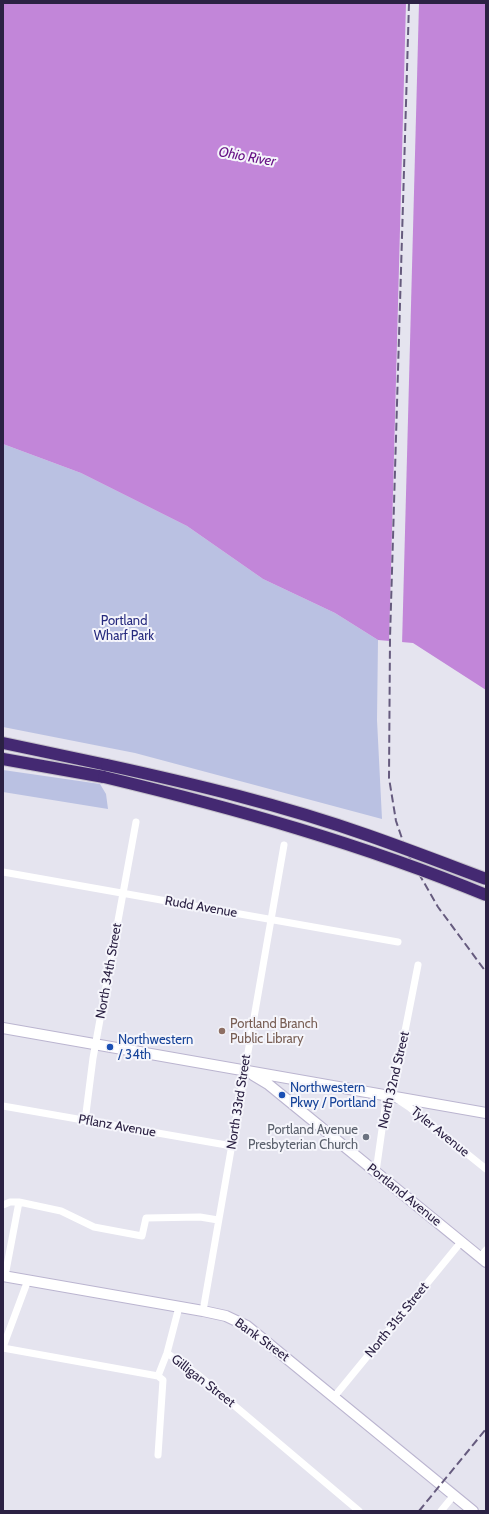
<!DOCTYPE html>
<style>
body{margin:0}
#map{position:relative;width:489px;height:1514px;overflow:hidden;background:#e5e4ef;font-family:Cabin,sans-serif}
canvas{display:block}
.frame{position:absolute;inset:0;border:4px solid #2b2143;pointer-events:none}
</style>
<div id="map">
<canvas width="489" height="1514"></canvas>
<div class="frame"></div>
</div>
<script>
const context = document.querySelector('canvas').getContext('2d');
context.lineJoin = 'round';
function fill(path, color) {
  context.fillStyle = color;
  context.fill(path, 'evenodd');
}
function trace(path, color, width, dash) {
  context.strokeStyle = color;
  context.lineWidth = width;
  context.lineCap = dash ? 'butt' : 'round';
  context.setLineDash(dash || []);
  context.stroke(path);
}
function drawText(font, color, halo, rows, align = 'center') {
  context.font = font + ' Cabin,sans-serif';
  context.lineWidth = 4;
  context.setLineDash([]);
  context.textBaseline = 'middle';
  context.strokeStyle = halo;
  context.fillStyle = color;
  for (const [text, x, y, turn = 0] of rows) {
    context.save();
    context.translate(x, y);
    context.rotate((+turn || 0) * Math.PI / 180);
    context.textAlign = isNaN(turn) ? turn : align;
    if (halo) context.strokeText(text, 0, 0);
    context.fillText(text, 0, 0);
    context.restore();
  }
}
const green = new Path2D(`
 M3 444 81 473 187 526 263 579 335 613 378 640 377 720 382 819 135 753 3 727Z
 M3 770 100 784 106 794 108 809 3 792Z`);
const water = new Path2D(`
 M3 3H486V690L413 643 378 640 335 613 263 579 187 526 81 473 3 444Z`);
const pier = new Path2D(`
 M406 3H419L402 645 389 643Z`);
const street = new Path2D(`
 M3 872 398 942
 M397 1099 409 1107 486 1169
 M3 1106 232 1146
 M85 1121 93 1058 136 822
 M376 1172 385 1108 392 1097 395 1082 418 965
 M3 1205 10 1202H19
 M480 1257 486 1250
 M5 1276 19 1202 61 1211 94 1227 142 1236 146 1218 200 1217 218 1220
 M203 1311 284 845
 M3 1347 28 1280
 M3 1348 158 1376
 M167 1353 197 1374 359 1511
 M158 1376 163 1380 158 1455
 M158 1376 167 1353 179 1307
 M334 1397 461 1242
 M441 1511 454 1495`);
const secondary = new Path2D(`
 M3 1028 486 1113
 M253 1075 268 1084 486 1262
 M3 1276 203 1311 226 1316 247 1326 473 1511`);
const highway = new Path2D(`
 M3 743 107 765
 M3 759 104 777`);
const rail = new Path2D(`
 M409 3 390 638 389 778 396 821 407 853 438 907 486 972
 M419 1511 486 1429`);
const highwayBridge = new Path2D(`
 M107 765C194 784 282 805 367 835 407 849 446 864 486 879
 M104 777C234 808 362 844 486 895`);
const markers = [
 [222,1031,4,"#8d6e63"],
 [110,1047,4,"#1a4fb4"],
 [282,1095,4,"#1a4fb4"],
 [366,1137,4,"#6b7280"]
];
const parkNames = [
 ["Portland",124,621],
 ["Wharf Park",124,636]
];
const streetNames = [
 ["Rudd Avenue",201,907,10],
 ["North 34th Street",109,971,-80],
 ["North 32nd Street",394,1080,-77],
 ["North 33rd Street",239,1102,-81],
 ["Pflanz Avenue",117,1126,10],
 ["Tyler Avenue",440,1132,39],
 ["Portland Avenue",404,1195,39],
 ["North 31st Street",397,1320,-51],
 ["Bank Street",262,1340,36],
 ["Gilligan Street",203,1381,38]
];
const educationNames = [
 ["Portland Branch",230,1024],
 ["Public Library",230,1039]
];
const transitNames = [
 ["Northwestern",118,1040],
 ["/ 34th",118,1055],
 ["Northwestern",290,1088],
 ["Pkwy / Portland",290,1103]
];
const worshipNames = [
 ["Portland Avenue",358,1130],
 ["Presbyterian Church",358,1145]
];
const waterNames = [
 ["Ohio River",247,157,10]
];
fill(green, '#bac1e2');
fill(water, '#c286d9');
fill(pier, '#e5e4ef');
trace(secondary, '#bbb5d0', 12);
trace(highway, '#c4c1ca', 14);
trace(street, '#fff', 7);
trace(secondary, '#fff', 10);
trace(highway, '#442972', 12);
trace(rail, '#665b7e', 2, [8, 4]);
trace(highwayBridge, '#c4c1ca', 14, []);
trace(highwayBridge, '#442972', 12);
for (const [x, y, r, color] of markers) {
  const dot = new Path2D();
  dot.arc(x, y, r, 0, 2 * Math.PI);
  context.fillStyle = color;
  context.fill(dot);
  trace(dot, '#f5f5fb', 1.5);
}
drawText('13px', '#262a7e', '#f5f5fb', parkNames);
drawText('13px', '#2b2143', '#f5f5fb', streetNames);
drawText('13px', '#785e54', '#f5f5fb', educationNames, 'left');
drawText('13px', '#164399', '#f5f5fb', transitNames, 'left');
drawText('13px', '#5b616d', '#f5f5fb', worshipNames, 'right');
drawText('italic 14px', '#681386', '#f5f5fb', waterNames);
</script>
